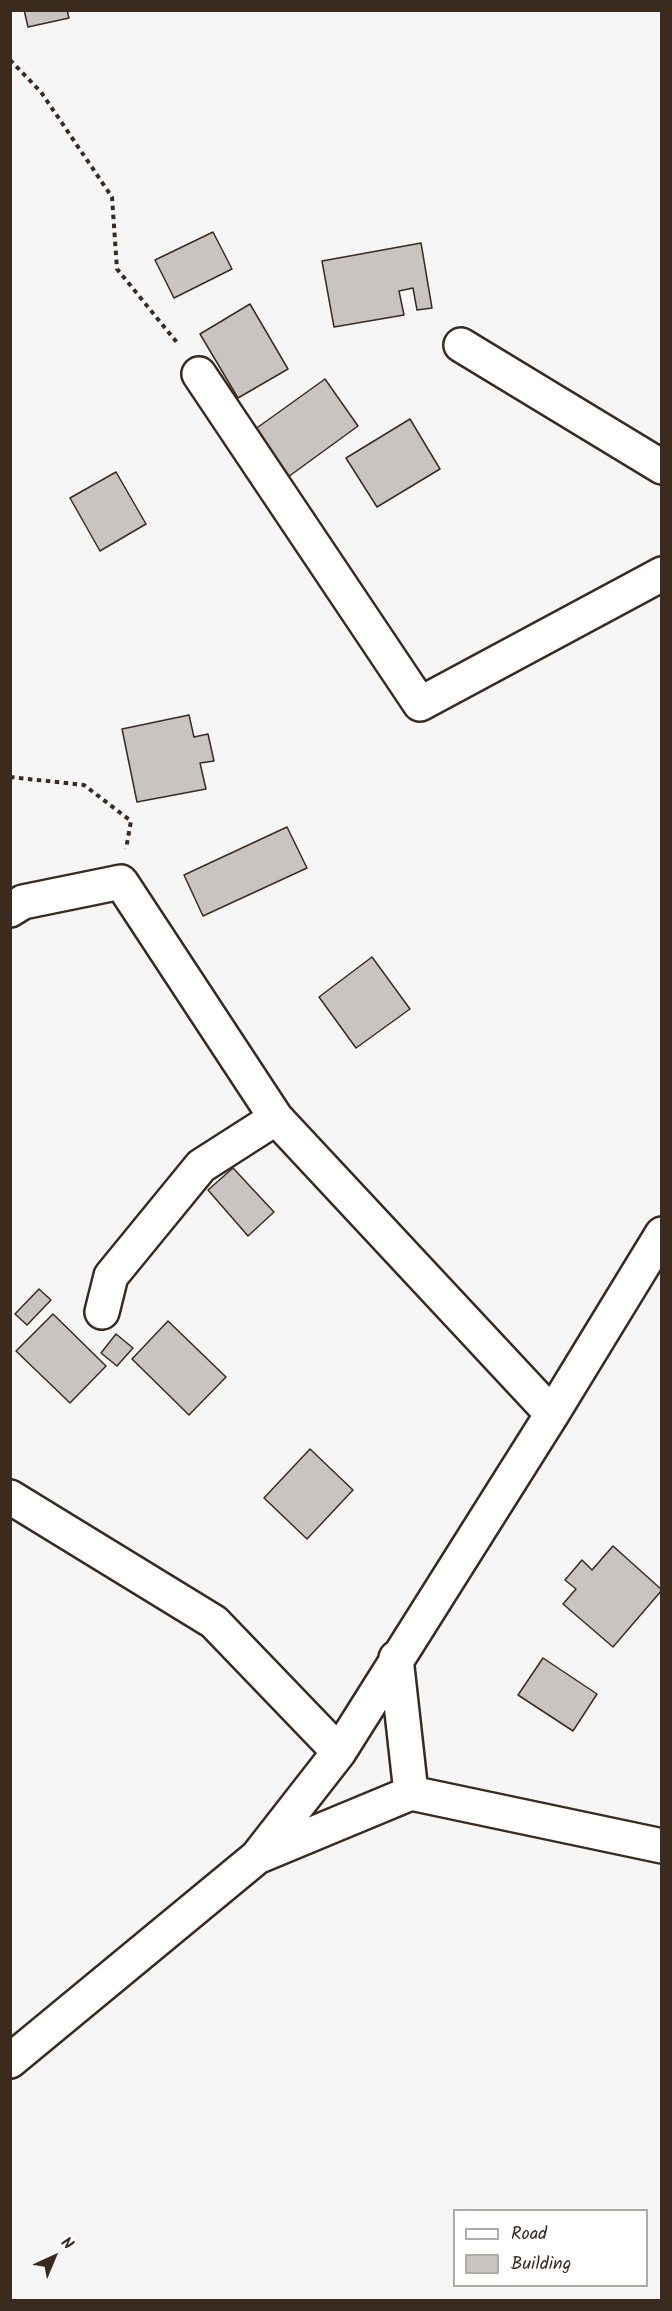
<!DOCTYPE html>
<style>
body{margin:0}
#map{position:relative;width:672px;height:2311px;overflow:hidden;background:#f7f6f6;font-family:Kalam,sans-serif}
canvas{display:block}
.frame{position:absolute;inset:0;border:12px solid #3b2a1e;pointer-events:none}
.legend{position:absolute;left:453px;top:2209px;width:195px;height:78px;box-sizing:border-box;background:#fff;border:2px solid #b1aaa5;margin:0;padding:8px 10px;list-style:none;font-size:18px;color:#3b2a1e}
.legend li{display:flex;align-items:center;gap:12px;height:30px}
.legend b{width:30px;border:2px solid #b1aaa5}
.north{position:absolute;left:24px;top:2227px;width:60px;height:60px;-webkit-text-stroke:4px #fff;paint-order:stroke;rotate:44deg;font-size:16px;font-weight:700;line-height:24px;text-align:center;color:#3b2a1e}
.north::after{content:'';display:block;margin:auto;width:21px;height:27px;background:#3b2a1e;clip-path:polygon(50% 0,100% 100%,50% 72%,0 100%)}
</style>
<div id="map">
<canvas width="672" height="2311"></canvas>
<div class="frame"></div>
<ul class="legend">
<li><b style="height:8px;background:#fff"></b>Road</li>
<li><b style="height:16px;background:#c9c3c1"></b>Building</li>
</ul>
<div class="north">N</div>
</div>
<script>
const context = document.querySelector('canvas').getContext('2d');
context.lineJoin = 'round';
function fill(path, color) {
  context.fillStyle = color;
  context.fill(path, 'evenodd');
}
function trace(path, color, width, dash) {
  context.strokeStyle = color;
  context.lineWidth = width;
  context.lineCap = dash ? 'butt' : 'round';
  context.setLineDash(dash || []);
  context.stroke(path);
}
const building = new Path2D(`
 M24 10H67L69 18 28 27Z
 M213 232 232 269 174 298 155 260Z
 M421 243 432 308 417 310 413 288 399 291 404 315 334 327 322 261Z
 M250 304 288 369 238 398 200 334Z
 M325 379 358 426 288 477 254 430Z
 M410 419 440 469 377 507 346 458Z
 M116 472 146 524 100 551 70 498Z
 M189 715 194 737 208 734 214 761 200 763 206 789 137 802 122 729Z
 M287 827 307 868 203 916 184 875Z
 M372 957 410 1009 356 1048 319 997Z
 M233 1168 274 1212 248 1236 208 1190Z
 M39 1289 51 1300 27 1325 15 1314Z
 M53 1314 106 1366 70 1403 16 1351Z
 M168 1321 226 1377 189 1415 132 1359Z
 M116 1334 133 1348 117 1366 101 1353Z
 M310 1449 353 1490 307 1539 264 1498Z
 M613 1546 662 1590 613 1647 563 1604 576 1589 565 1580 582 1560 592 1570Z
 M543 1658 597 1694 573 1731 518 1695Z`);
const path = new Path2D(`
 M10 60 41 92 112 197 117 269 179 345
 M10 777 84 785 131 821 126 849`);
const minor = new Path2D(`
 M461 345 662 467
 M199 374 420 704 662 574
 M10 910 23 902 121 882 276 1118 552 1414
 M102 1312 111 1276 201 1166 276 1118
 M10 1497 214 1622 339 1752
 M396 1658 411 1793
 M257 1857 339 1752 552 1414 662 1234
 M10 2061 257 1857 411 1793 662 1846`);
fill(building, '#c9c3c1');
trace(building, '#3b2a1e', 1.5);
trace(minor, '#3b2a1e', 38);
trace(path, '#3b2a1e', 4, [4.5, 4.5]);
trace(minor, '#fff', 33);
</script>
